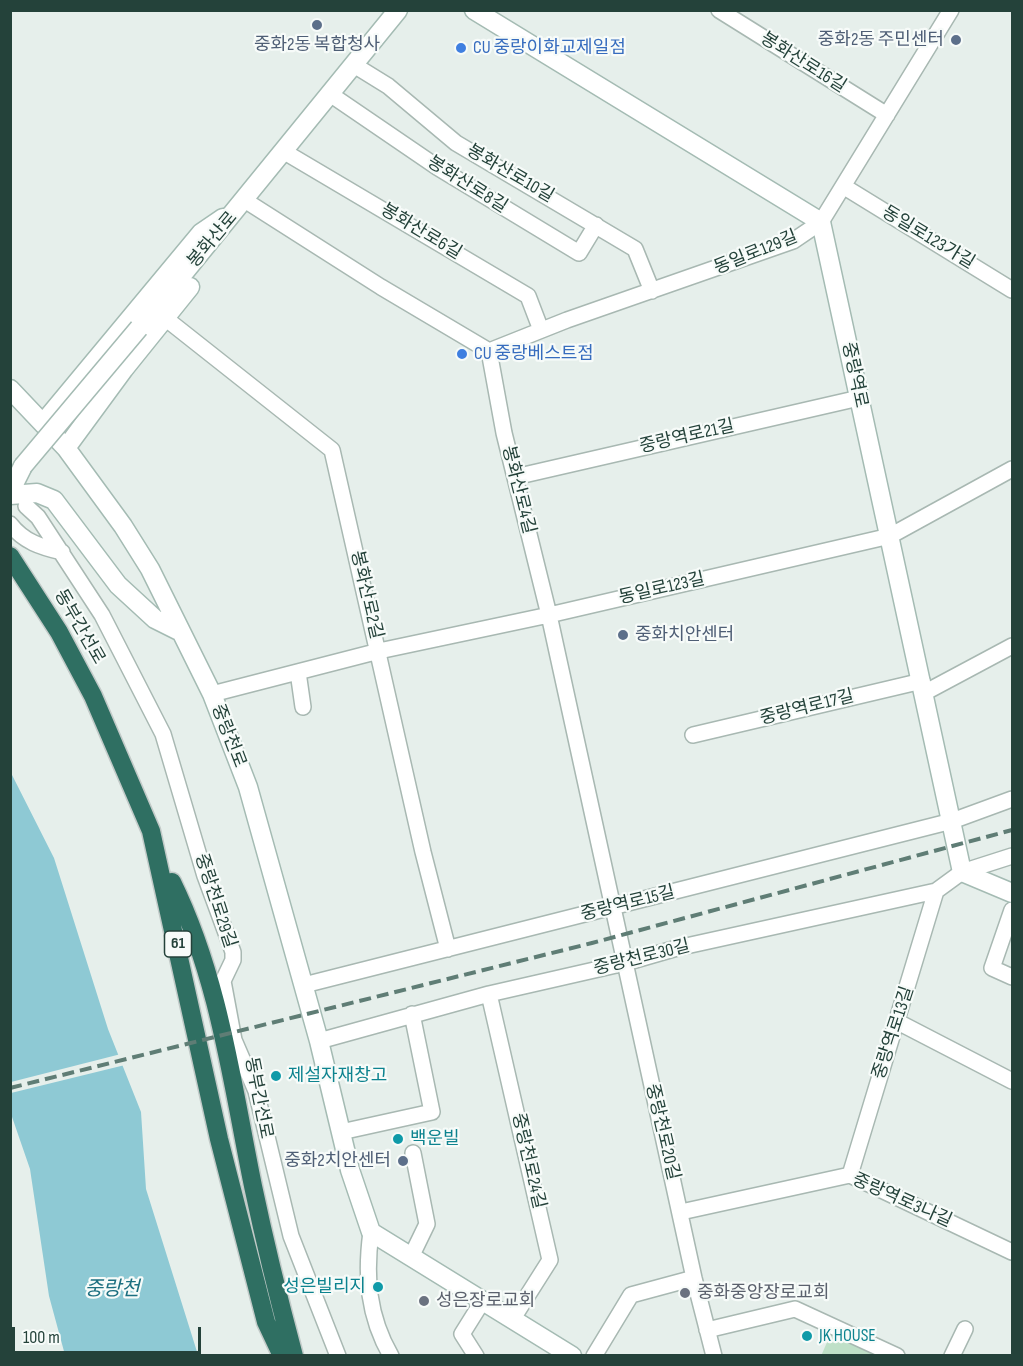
<!DOCTYPE html>
<meta charset="utf-8">
<style>
body{margin:0}
#map{position:relative;width:1023px;height:1366px;overflow:hidden;background:#e6efeb;font-family:"Sofia Sans Condensed",sans-serif}
canvas{display:block}
.frame{position:absolute;inset:0;border:12px solid #24423a;pointer-events:none}
.scale{position:absolute;left:12px;top:1327px;width:189px;height:27px;box-sizing:border-box;border:3px solid #24423a;border-top:0;padding-left:8px;font-size:18px;line-height:21px;white-space:nowrap;color:#24423a;-webkit-text-stroke:4px #f7fbf9;paint-order:stroke}
</style>
<div id="map">
<canvas width="1023" height="1366"></canvas>
<div class="frame"></div>
<div class="scale">100 m</div>
</div>
<script>
const context = document.querySelector('canvas').getContext('2d');
context.lineJoin = 'round';
function fill(path, color) {
  context.fillStyle = color;
  context.fill(path, 'evenodd');
}
function trace(path, color, width, dash) {
  context.strokeStyle = color;
  context.lineWidth = width;
  context.lineCap = dash ? 'butt' : 'round';
  context.setLineDash(dash || []);
  context.stroke(path);
}
function drawText(font, color, halo, rows, align = 'center') {
  context.font = font + ' "Sofia Sans Condensed","Noto Sans KR",sans-serif';
  context.lineWidth = 4.5;
  context.setLineDash([]);
  context.textBaseline = 'middle';
  context.strokeStyle = halo;
  context.fillStyle = color;
  for (const [text, x, y, turn = 0] of rows) {
    context.save();
    context.translate(x, y);
    context.rotate((+turn || 0) * Math.PI / 180);
    context.textAlign = isNaN(turn) ? turn : align;
    if (halo) context.strokeText(text, 0, 0);
    context.fillText(text, 0, 0);
    context.restore();
  }
}
const green = new Path2D(`
 M832 1331 883 1356H821Z`);
const water = new Path2D(`
 M10 771 54 858 108 1029 141 1112 146 1189 198 1355H65L49 1296 30 1169 11 1114Z`);
const pier = new Path2D(`
 M121 1054 125 1065 11 1093V1082Z`);
const street = new Path2D(`
 M719 10 887 115
 M354 65 388 86 456 143 635 249 652 291
 M330 94 437 167 579 253 596 225
 M283 151 528 296 541 330
 M843 186 1012 290
 M246 201 381 287 489 351 504 433 549 615 694 1278 714 1356
 M165 318 332 450 423 852 448 949
 M489 351 567 320 793 241 821 222 951 10
 M515 477 859 398
 M26 506 38 517 102 615 163 734 205 876 233 952V960L223 981 234 1040 256 1091 291 1236 338 1356
 M10 524C24 542 41 547 62 552
 M298 672 303 707
 M924 693 1012 646
 M212 694 379 651 549 615 890 536 1012 469
 M693 735 922 681
 M1012 910 992 968 1012 977
 M304 985 952 821 1012 799
 M489 994 550 1260 512 1320
 M898 1022 1012 1081
 M319 1041 489 994 625 963 677 948 936 891 962 872 1012 856
 M341 1132 432 1112 412 1014
 M850 1175 936 891
 M681 1212 850 1175 1012 1252
 M371 1232C365 1276 368 1316 391 1356
 M411 1257 427 1224 413 1153
 M707 1330 795 1309 897 1356
 M476 1356 462 1334 482 1302
 M594 1356 631 1295 694 1278
 M952 1356 965 1329`);
const secondary = new Path2D(`
 M474 10 821 222 962 872 1012 893
 M139 328 398 10
 M10 389 66 448 123 526 150 569 212 694 248 787 319 1041 350 1170 371 1232 572 1356
 M44 422 201 233 223 218
 M66 448 124 369 190 287
 M10 492 23 466
 M10 495 37 493 54 500 118 585 155 619 181 632`);
const highway = new Path2D(`
 M10 556 59 632 93 696 151 831 219 1139 266 1322 282 1356
 M172 882C219 978 232 1083 253 1186 265 1243 279 1300 294 1356`);
const rail = new Path2D(`
 M10 1088 592 943 1012 830`);
const secondaryBridge = new Path2D(`
 M23 466 139 328`);
const markers = [
 [317,25,6,"#5c6f8a"],
 [956,40,6,"#5c6f8a"],
 [461,48,6,"#3f7fe0"],
 [462,354,6,"#3f7fe0"],
 [623,635,6,"#5c6f8a"],
 [276,1076,6,"#0f9aa8"],
 [398,1139,6,"#0f9aa8"],
 [403,1161,6,"#5c6f8a"],
 [378,1287,6,"#0f9aa8"],
 [685,1293,6,"#6b7280"],
 [424,1301,6,"#6b7280"],
 [807,1336,6,"#0f9aa8"]
];
const shields = [
 [178,944,27]
];
const shieldNames = [
 ["61",178,944]
];
const serviceNames = [
 ["중화2동 주민센터",944,40],
 ["중화2동 복합청사",317,45,"center"],
 ["중화치안센터",635,635,"left"],
 ["중화2치안센터",391,1161]
];
const shopNames = [
 ["CU 중랑이화교제일점",473,48],
 ["CU 중랑베스트점",474,354]
];
const streetNames = [
 ["봉화산로16길",803,63,32],
 ["봉화산로10길",510,174,30],
 ["봉화산로8길",467,185,32],
 ["봉화산로6길",421,232,31],
 ["동일로123가길",928,238,31],
 ["봉화산로",213,240,-50],
 ["동일로129길",756,253,-22],
 ["중랑역로",854,375,78],
 ["중랑역로21길",687,437,-13],
 ["봉화산로4길",518,490,76],
 ["동일로123길",662,589,-13],
 ["봉화산로2길",366,595,77],
 ["동부간선로",79,627,60],
 ["중랑역로17길",807,708,-14],
 ["중랑천로",228,736,69],
 ["중랑천로29길",215,901,72],
 ["중랑역로15길",628,904,-14],
 ["중랑천로30길",642,958,-14],
 ["중랑역로13길",894,1033,-72],
 ["동부간선로",258,1098,79],
 ["중랑천로20길",662,1132,77],
 ["중랑천로24길",528,1161,77],
 ["중랑역로3나길",902,1201,24]
];
const cultureNames = [
 ["제설자재창고",288,1076],
 ["백운빌",410,1139],
 ["성은빌리지",366,1287,"right"],
 ["JK HOUSE",819,1336]
];
const worshipNames = [
 ["중화중앙장로교회",697,1293],
 ["성은장로교회",436,1301]
];
const waterNames = [
 ["중랑천",112,1290]
];
fill(green, '#bfe0c8');
fill(water, '#8ec9d4');
fill(pier, '#e6efeb');
trace(street, '#a8b8b2', 18);
trace(secondary, '#a4bbb3', 21);
trace(highway, '#c2cac8', 21);
trace(street, '#fff', 15);
trace(secondary, '#fff', 18);
trace(highway, '#2f6f62', 18);
trace(rail, '#5f7d75', 4, [12, 6]);
trace(secondaryBridge, '#a4bbb3', 21, []);
trace(secondaryBridge, '#fff', 18);
for (const [x, y, r, color] of markers) {
  const dot = new Path2D();
  dot.arc(x, y, r, 0, 2 * Math.PI);
  context.fillStyle = color;
  context.fill(dot);
  trace(dot, '#f7fbf9', 2);
}
for (const [x, y, w] of shields) {
  const box = new Path2D();
  box.roundRect(x - w / 2, y - 13, w, 26, 4.5);
  context.fillStyle = '#f7fbf9';
  context.fill(box);
  trace(box, '#24423a', 1.5);
}
drawText('bold 16px', '#24423a', null, shieldNames);
drawText('18px', '#4e5e75', '#f7fbf9', serviceNames, 'right');
drawText('18px', '#366cbe', '#f7fbf9', shopNames, 'left');
drawText('18px', '#24423a', '#f7fbf9', streetNames);
drawText('18px', '#0d838f', '#f7fbf9', cultureNames, 'left');
drawText('18px', '#5b616d', '#f7fbf9', worshipNames, 'left');
drawText('italic 20px', '#1c6f80', '#f7fbf9', waterNames);
</script>
